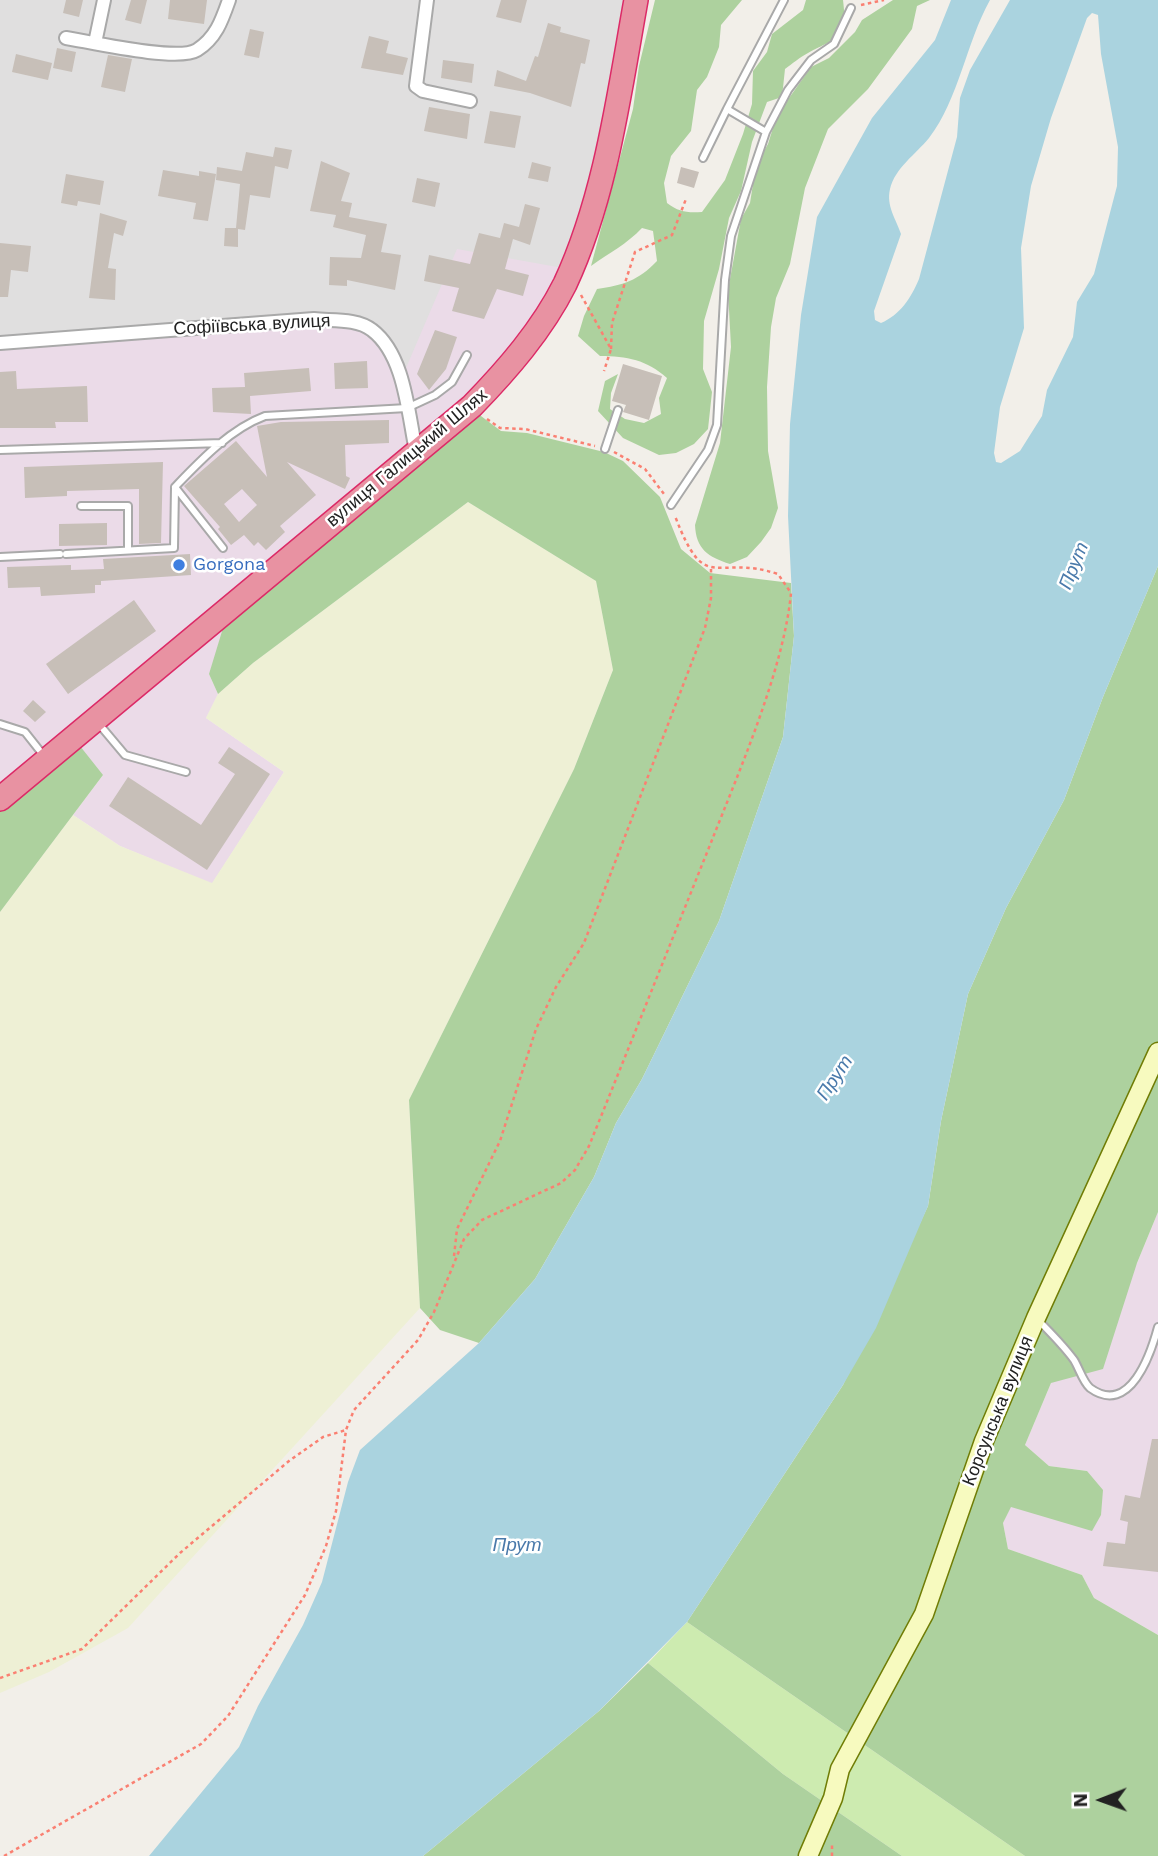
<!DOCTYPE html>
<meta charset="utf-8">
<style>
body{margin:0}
#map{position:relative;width:1158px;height:1856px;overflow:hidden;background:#f2efe9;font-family:"Work Sans",sans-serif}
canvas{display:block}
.north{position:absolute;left:1067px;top:1765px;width:70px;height:70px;-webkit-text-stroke:5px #fff;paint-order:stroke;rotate:269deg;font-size:19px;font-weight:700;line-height:28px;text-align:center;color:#222}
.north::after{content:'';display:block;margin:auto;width:24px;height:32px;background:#222;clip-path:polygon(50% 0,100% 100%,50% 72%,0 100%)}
</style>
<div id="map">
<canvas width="1158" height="1856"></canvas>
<div class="north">N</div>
</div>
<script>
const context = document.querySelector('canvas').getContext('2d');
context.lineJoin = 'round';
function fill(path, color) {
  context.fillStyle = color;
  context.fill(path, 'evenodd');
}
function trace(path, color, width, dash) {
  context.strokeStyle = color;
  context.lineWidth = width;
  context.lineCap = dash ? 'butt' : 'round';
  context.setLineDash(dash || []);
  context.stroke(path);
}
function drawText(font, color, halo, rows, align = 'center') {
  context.font = font + ' "Work Sans",sans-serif';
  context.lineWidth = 5;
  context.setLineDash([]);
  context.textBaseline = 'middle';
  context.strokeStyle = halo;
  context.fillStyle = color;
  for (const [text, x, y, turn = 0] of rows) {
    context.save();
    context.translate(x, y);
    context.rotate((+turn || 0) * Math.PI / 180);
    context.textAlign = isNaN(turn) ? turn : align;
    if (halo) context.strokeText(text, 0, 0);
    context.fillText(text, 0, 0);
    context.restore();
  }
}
const residential = new Path2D(`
 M0 0H638L574 270 403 376 0 340Z`);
const industrial = new Path2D(`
 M457 249 574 270 516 363 209 674 218 694 206 718 284 772 212 884 120 846 73 815 103 775 0 809V340L314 316 373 326 403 375Z
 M1158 1212V1635L1094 1598 1082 1575 1008 1549 1003 1523 1011 1506 1031 1511 1087 1471 1049 1466 1025 1445 1051 1383 1137 1263Z`);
const farmland = new Path2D(`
 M468 502 596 581 613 670 574 769 409 1100 420 1308 128 1628 49 1672 0 1693V912L73 815 120 846 212 883 284 772 206 718 218 694 253 663Z`);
const grass = new Path2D(`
 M687 1622 1025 1856H902L783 1774 648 1663Z`);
const forest = new Path2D(`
 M655 0H742L721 25 719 47 707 77 697 90 691 131 671 156 664 183 667 203C679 212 687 213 702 212L725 180 743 134 752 104 753 71 767 52 772 34 803 10 806 0H843C848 41 839 36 808 53 800 57 792 64 785 69L782 97 767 102 752 142 741 191 729 218 719 269 704 321 703 369 712 392 708 429 694 444 676 453 659 455 623 438 598 411 605 381 618 374 611 393 610 409 625 419 644 423 661 414 659 398 667 378C647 360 627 356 600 356L578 336 584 316 597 289C623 285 638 281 657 261L653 231 642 228C627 244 609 253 591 266L633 109 639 66Z
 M893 0H930L917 6 912 29 868 89 828 129 805 188 790 264 776 298 771 327 767 387 768 451 778 508 771 528 761 542 747 557 730 564C708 557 696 549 695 525L720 443 731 347 728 290 741 219 750 203 756 165 768 144 777 115 811 67 829 58 855 32 862 20Z
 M473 410 501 431 527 433 604 452 623 461 660 497 681 549 710 573 791 583 794 636 783 737 719 921 642 1079 616 1123 594 1177 535 1279 479 1343 440 1330 420 1308 409 1100 574 769 613 670 596 581 468 502 253 663 218 694 209 674 223 628Z
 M1158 566V1212L1137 1263 1103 1369 1051 1383 1025 1445 1049 1466 1087 1471 1103 1490 1101 1515 1092 1531 1011 1507 1003 1523 1008 1549 1082 1575 1094 1598 1158 1635V1856H1025L687 1622 843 1385 928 1206 941 1121 968 994 1006 908 1064 800 1103 697Z
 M80 746 103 775 0 912V809Z
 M648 1663 783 1774 902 1856H423L599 1711Z`);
const water = new Path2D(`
 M951 0H990C966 43 959 99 929 138 916 154 895 168 890 189 886 206 896 219 901 234L874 311 875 320 881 323C900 315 911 298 919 279L957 137 960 98 970 70 1010 0H1158V566L1103 697 1064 800 1006 908 968 994 941 1121 928 1206 876 1328 843 1385 687 1622 599 1711 423 1856H149L239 1747 258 1706 303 1625 322 1582 348 1482 360 1450 479 1343 535 1279 594 1177 616 1123 642 1079 719 921 783 737 794 636 788 516 790 424 801 315 817 217 872 118 935 40ZM1092 13 1098 15 1101 54 1118 147 1117 186 1094 274 1077 302 1073 337 1047 390 1042 416 1020 451 1001 463 996 462 994 453 1000 407 1024 328 1021 248 1031 186 1051 118 1087 18Z`);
const building = new Path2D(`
 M66 0H83L79 17 63 13Z
 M131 0H147L141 24 125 20Z
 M170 0H207L204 24 168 19Z
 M501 0H527L521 23 496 17Z
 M548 23 561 27 560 32 590 40 585 64 581 63 571 107 530 93 494 86 497 70 526 81 535 56 538 57Z
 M250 29 264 32 259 58 244 55Z
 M369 36 389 41 386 53 408 58 403 75 361 68Z
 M57 48 76 52 72 72 53 68Z
 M16 54 52 63 48 80 12 72Z
 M108 55 132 59 125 92 101 87Z
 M443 60 474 64 472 83 441 78Z
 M429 107 470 114 467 139 424 131Z
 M490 111 521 116 515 148 484 143Z
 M275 147 292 150 288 169 275 166 270 198 250 195 245 230 238 229V247L224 246 225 228H236L240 184 216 180 217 167 242 171 246 152 273 157Z
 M321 161 350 173 341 201 352 203 349 217 387 224 381 252 401 255 395 290 347 280V286L329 285 330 257 361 258 366 235 333 227 336 215 310 211Z
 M532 162 551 167 548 182 528 178Z
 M681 167 699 172 694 188 677 183Z
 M163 170 199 176V171L216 174 208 221 193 219 196 203 158 196Z
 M66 174 104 181 100 205 78 201 77 206 61 203Z
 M417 178 440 183 435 207 412 202Z
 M525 204 540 208 530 245 513 239 505 269 529 275 523 296 497 289 484 319 452 311 459 288 424 281 429 255 470 264 479 233 500 238 504 223 519 227Z
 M100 213 127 221 123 236 114 233 108 268 116 269 115 300 89 298Z
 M0 243 31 246 28 272 11 270 8 297H0Z
 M435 330 457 337 446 369 429 390 417 374Z
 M367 361 368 388 335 389 334 363Z
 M623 364 662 376 649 420 623 412 626 405 612 401Z
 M309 368 311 391 250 396 251 414 213 412 212 388 245 387 244 373Z
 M16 371 17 389 87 386 88 422H55L56 428H0V372Z
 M389 420V443L345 445 346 476 350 478 345 489 287 462 316 495 280 526 285 532 266 550 258 542 254 546 244 535 231 545 218 529 220 527 184 486 236 441 267 477 257 426 281 422ZM242 489 257 505 239 522 224 504Z
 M163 462 161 543 139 544V489L67 491V496L25 498 24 467Z
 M107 523V545L59 546V524Z
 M190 554 191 575 101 581V585H95V593L41 596 40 587 8 588 7 567 71 565V570L104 569 103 559Z
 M134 600 156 631 68 694 46 664Z
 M33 700 46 712 35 722 23 711Z
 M229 747 270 774 207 870 109 806 128 777 201 825 235 774 218 763Z
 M1152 1439H1158V1572L1103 1566 1107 1542 1125 1544 1128 1522 1120 1520 1125 1495 1140 1498Z`);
const path = new Path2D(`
 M861 5 884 0
 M581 295 611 349 604 371
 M611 349 612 323 635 252 672 235 686 199
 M487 419 500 428 525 429 595 446
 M614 452 645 469 664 494
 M454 1256 457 1229 500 1141 536 1029 556 987 584 943 705 628 711 598V569
 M0 1678 82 1649 180 1553 289 1461 323 1437 346 1430
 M4 1856 201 1744 228 1716 305 1595 326 1546 336 1511 346 1430 354 1410 418 1340 434 1312 464 1239 482 1220 561 1183 575 1170 589 1146C630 1045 671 942 712 840 740 769 784 668 791 593L778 574C714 553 706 597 675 516
 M832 1856V1842`);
const lane = new Path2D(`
 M727 109 784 0
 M703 158 727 109 766 132
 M605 449 618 410
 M0 450 222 443
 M175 487 223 548
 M671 505 708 450 717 425 725 280 731 236 766 132 788 90 811 60 834 44 851 8
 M81 506H128V550
 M66 554 174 548 175 487C200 461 230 429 265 416L407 408 435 395 452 382 467 355
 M0 557 60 554
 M0 724 25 732 44 756
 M99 724 125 755 186 772
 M1037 1319C1050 1332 1063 1345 1074 1360 1079 1368 1083 1382 1090 1388 1130 1417 1151 1353 1158 1327`);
const street = new Path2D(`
 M427 0 416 86 423 91 470 101
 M66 38C91 42 178 62 197 50 216 38 222 20 229 0
 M95 43 104 0
 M0 343 314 319C331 321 357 318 372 330 405 355 408 414 416 451`);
const secondary = new Path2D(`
 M808 1856 833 1798 840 1769 924 1614 984 1441 1036 1318 1158 1052`);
const highway = new Path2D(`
 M0 799 472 406C507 370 542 330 565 284 606 196 619 94 636 0`);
const markers = [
 [179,565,7,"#3f7fe0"]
];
const streetNames = [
 ["Софіївська вулиця",252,325,-3],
 ["вулиця Галицький Шлях",407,458,-40],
 ["Корсунська вулиця",998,1411,-68]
];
const shopNames = [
 ["Gorgona",193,565]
];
const waterNames = [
 ["Прут",1074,566,-68],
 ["Прут",835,1078,-57],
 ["Прут",517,1545]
];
fill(residential, '#e0dfdf');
fill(industrial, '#ebdbe8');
fill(farmland, '#eef0d5');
fill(grass, '#cdebb0');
fill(forest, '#add19e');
fill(water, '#aad3df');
fill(building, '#c7bfb8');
trace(lane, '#a9a9a9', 10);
trace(street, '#a9a9a9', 16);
trace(secondary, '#707d05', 21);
trace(highway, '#dc2a67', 26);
trace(path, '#fa8072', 2.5, [3.5, 3.5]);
trace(lane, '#fff', 6);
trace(street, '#fff', 12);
trace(secondary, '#f7fabf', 18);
trace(highway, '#e892a2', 23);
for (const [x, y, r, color] of markers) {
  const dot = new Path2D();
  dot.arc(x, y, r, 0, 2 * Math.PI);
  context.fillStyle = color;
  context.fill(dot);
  trace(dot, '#fff', 2.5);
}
drawText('18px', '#222', '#fff', streetNames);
drawText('18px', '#366cbe', '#fff', shopNames, 'left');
drawText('italic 19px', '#4a7aab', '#fff', waterNames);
</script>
